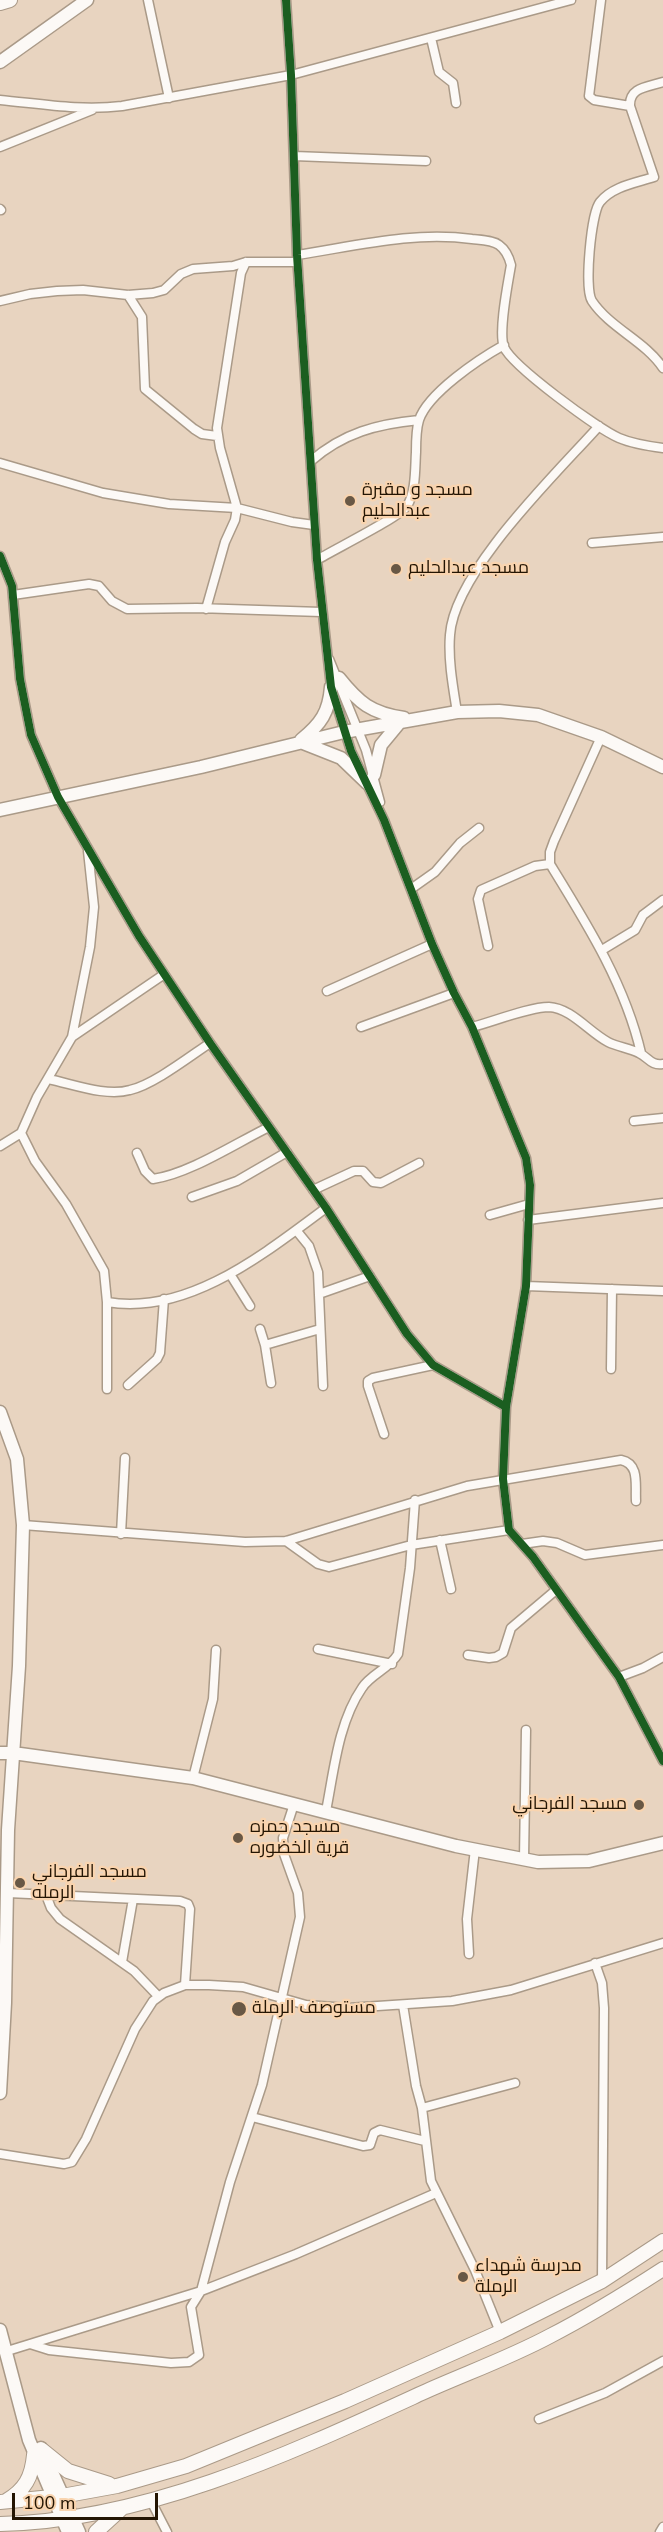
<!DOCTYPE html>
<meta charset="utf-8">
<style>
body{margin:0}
#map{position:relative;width:663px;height:2532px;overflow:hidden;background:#e8d4c0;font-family:"Nunito Sans",sans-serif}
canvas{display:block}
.scale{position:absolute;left:12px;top:2493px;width:146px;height:27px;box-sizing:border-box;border:3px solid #241503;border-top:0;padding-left:8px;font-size:18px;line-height:21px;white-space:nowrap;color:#241503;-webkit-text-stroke:4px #f9d4af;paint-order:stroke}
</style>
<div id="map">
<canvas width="663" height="2532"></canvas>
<div class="scale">100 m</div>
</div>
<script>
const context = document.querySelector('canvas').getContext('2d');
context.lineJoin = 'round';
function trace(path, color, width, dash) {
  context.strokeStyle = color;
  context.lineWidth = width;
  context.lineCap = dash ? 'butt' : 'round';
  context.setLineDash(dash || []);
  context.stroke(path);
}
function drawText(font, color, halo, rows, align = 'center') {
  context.font = font + ' "Nunito Sans",Cairo,sans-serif';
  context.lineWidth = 4.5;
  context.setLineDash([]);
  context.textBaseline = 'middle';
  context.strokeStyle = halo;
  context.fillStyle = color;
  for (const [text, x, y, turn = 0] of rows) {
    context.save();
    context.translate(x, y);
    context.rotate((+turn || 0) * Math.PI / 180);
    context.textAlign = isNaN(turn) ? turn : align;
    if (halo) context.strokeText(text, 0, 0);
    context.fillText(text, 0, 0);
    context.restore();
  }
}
const street = new Path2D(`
 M148 0 169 98
 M286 0 291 75 297 255 317 560 331 687 351 751 384 820 432 944 454 993 472 1027 526 1158 530 1185 526 1286 506 1407 503 1479 509 1530 533 1557 619 1677 663 1761
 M601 0 589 96 594 100 630 106
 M431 38 439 72 453 83 456 103
 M663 82C648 87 629 87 630 106L654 177C636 183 613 186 600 202 591 213 584 289 592 301 610 328 645 341 663 368
 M0 100C42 104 81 111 122 106L291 75 571 0
 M0 147 92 110
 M294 156 426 161
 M0 209 1 210
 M297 255C356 246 413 231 472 239 481 240 492 240 499 245 506 250 509 257 511 265 508 283 498 332 504 347 512 366 598 429 619 438 633 444 647 446 663 448
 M128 295 142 317 145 389 194 429 202 434 217 436
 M0 301 30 294 57 291 83 290 128 295 153 293 164 290 181 274 193 269 233 266 246 262H297
 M311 461C343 433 377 424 419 420
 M0 463 103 493 169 504 237 508 292 522 314 525
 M592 543 663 537
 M0 556 12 586 20 679 31 735 58 797 139 936 210 1043 326 1208 407 1334 433 1365 506 1407
 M317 560C333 550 400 517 407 506 416 492 415 468 416 452 416 442 416 430 419 420 428 393 479 359 504 345
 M13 595 89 584 99 586 112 601 127 609 197 608 321 612
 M206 609 225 542 235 520 237 508 220 448 217 428 241 273 246 262
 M329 659 366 750 380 802
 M457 712C453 687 448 660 450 635 454 572 556 474 599 426
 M601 737 554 841 550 852V864C587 924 625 984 641 1053
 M411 889 435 872 460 843 479 828
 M488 946 478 899 481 890 535 866 550 864
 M602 950 635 930 643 915 663 900
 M327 991 432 944
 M361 1027 454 993
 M472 1027C492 1022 529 1007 549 1007 571 1008 589 1032 608 1042 618 1047 629 1048 639 1053 648 1057 651 1066 663 1064
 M72 1037 90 947 94 907 88 851
 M48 1079C73 1084 106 1097 130 1090 153 1085 189 1057 210 1043
 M634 1121 663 1118
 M21 1133 35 1161 66 1204 104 1271 107 1302V1389
 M0 1146 21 1133 37 1097 72 1037 163 975
 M137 1153 145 1171 153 1179C189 1174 236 1143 269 1127
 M313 1190 354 1171H363L373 1182 381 1183 419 1163
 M192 1197 237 1181 287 1152
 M490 1215 529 1204
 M528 1220 663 1203
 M296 1230 309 1246 318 1272 323 1386
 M230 1274 250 1306
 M526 1286 663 1291
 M319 1294 370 1276
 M107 1302C188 1316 265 1253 326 1208
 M260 1329 265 1345
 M611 1369 612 1289
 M271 1383 265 1345 320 1329
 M128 1385 157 1359 160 1353 164 1299
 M384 1434 368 1386V1381L373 1378 433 1365
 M23 1525 245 1542 286 1541 467 1486 621 1460C640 1464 635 1485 636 1501
 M121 1534 125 1458
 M440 1540 451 1589
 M286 1541 318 1564 329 1567 411 1545 509 1530
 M522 1544 543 1541 557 1543 585 1555 663 1545
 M318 1649 392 1664
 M468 1655 489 1658 496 1657 503 1653 511 1628 556 1590
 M619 1677 643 1668 663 1657
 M193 1778 213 1699 216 1650
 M326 1811C334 1771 338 1723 362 1688 371 1674 389 1669 398 1654L410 1568 415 1500
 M524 1859 526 1730
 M8 1893 180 1901 188 1904 190 1909 185 1985
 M46 1895 51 1908 60 1919 134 1971 158 1996
 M469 1954 467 1919 475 1849
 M122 1962 133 1899
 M595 1963 602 1983 604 2008 602 2281
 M403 2005 416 2086 422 2108 431 2181 475 2270 500 2332
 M422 2108 515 2083
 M252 2117 363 2146 370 2145 374 2133 380 2130 425 2141
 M0 2154 64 2164 72 2162 86 2139 135 2029 153 2001 164 1993 185 1985H209L243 1987 306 2005 348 2008 452 2001 511 1990 663 1943
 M30 2344 49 2350 171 2363 189 2362 199 2355 191 2307 201 2291 230 2182 262 2085 300 1917 298 1893 284 1854 283 1838 294 1804
 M4 2352 201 2291 296 2254 436 2193
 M539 2419 605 2393 663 2361
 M151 2501 167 2532
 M660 2532 663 2527`);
const secondary = new Path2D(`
 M0 62 87 0
 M339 678C359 703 371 713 404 718
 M301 740C321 724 329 712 331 687
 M303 743 341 758 367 783
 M374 775 381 745 400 722
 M0 810 201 767 344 732 457 712 499 711 538 715 601 737 663 767
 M0 1412 17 1459 23 1525 19 1666 8 1830 5 2003 0 2093
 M0 1753H13L193 1778 456 1846 538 1862 589 1861 663 1843
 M0 2330 29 2440 68 2532
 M41 2448 79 2532`);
const primary = new Path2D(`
 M0 3 10 0
 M42 2450 68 2471 109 2484
 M6 2501C25 2490 32 2477 34 2455
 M0 2502 62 2496 117 2486 186 2466 345 2401 500 2332 602 2281 663 2241
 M0 2524C146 2521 291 2453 422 2393 464 2374 509 2358 550 2336 589 2316 626 2293 663 2269
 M96 2532 121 2509`);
const cycleway = new Path2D(`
 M286 0 291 75 297 255 317 560 331 687 351 751 384 820 432 944 454 993 472 1027 526 1158 530 1185 526 1286 506 1407 503 1479 509 1530 533 1557 619 1677 663 1761
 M0 556 12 586 20 679 31 735 58 797 139 936 210 1043 326 1208 407 1334 433 1365 506 1407`);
const markers = [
 [350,501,6,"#695845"],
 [396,569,6,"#695845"],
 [639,1805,6,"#695845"],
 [238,1838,6,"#695845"],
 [20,1883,6,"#695845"],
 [239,2009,8,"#695845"],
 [463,2277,6,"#695845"]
];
const poiNames = [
 ["مسجد و مقبرة",362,491],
 ["عبدالحليم",362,512],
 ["مسجد عبدالحليم",408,569],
 ["مسجد الفرجاني",627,1805,"right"],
 ["مسجد حمزه",250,1828],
 ["قرية الخضوره",250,1849],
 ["مسجد الفرجاني",32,1873],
 ["الرمله",32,1894],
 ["مستوصف الرملة",252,2009],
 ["مدرسة شهداء",475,2267],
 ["الرملة",475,2288]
];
trace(street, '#aa9a88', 11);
trace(secondary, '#aa9a88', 15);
trace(primary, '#aa9a88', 16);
trace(street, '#fcf9f6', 8);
trace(secondary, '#fcf9f6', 12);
trace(primary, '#fcf9f6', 14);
trace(cycleway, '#1b5e20', 8);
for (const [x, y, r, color] of markers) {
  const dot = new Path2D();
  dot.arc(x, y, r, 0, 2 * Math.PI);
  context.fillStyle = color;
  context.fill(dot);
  trace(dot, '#f9d4af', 2);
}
drawText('18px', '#241503', '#f9d4af', poiNames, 'left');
</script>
